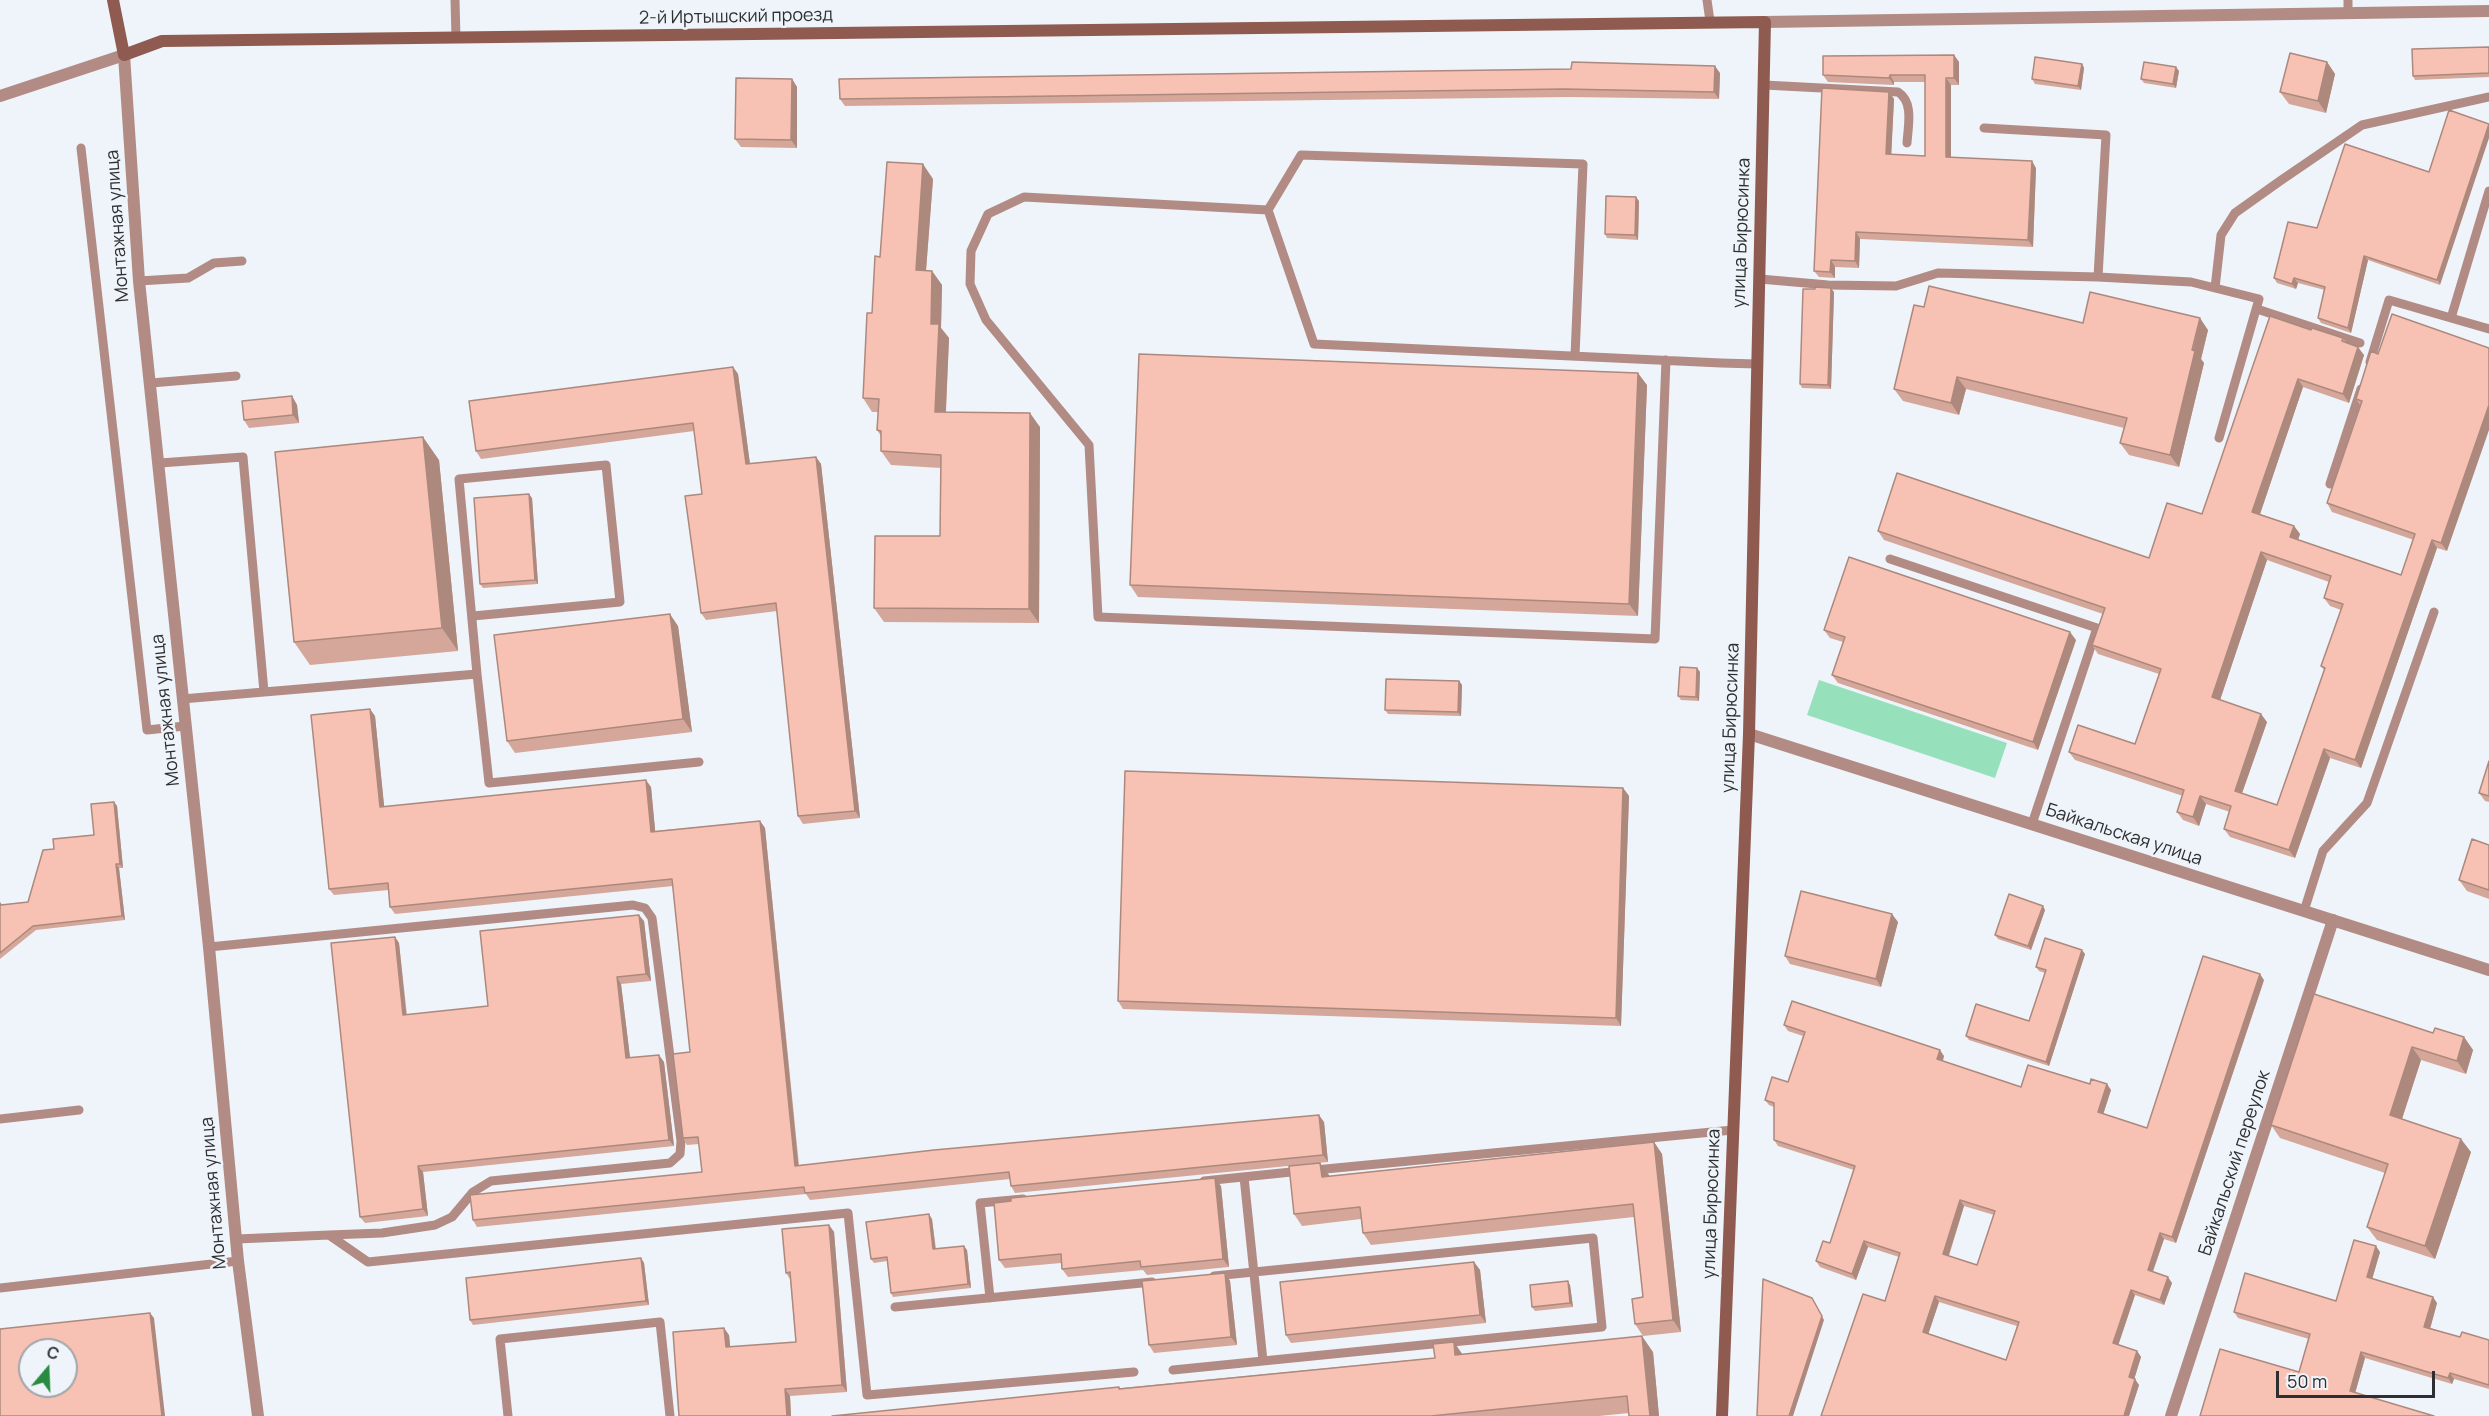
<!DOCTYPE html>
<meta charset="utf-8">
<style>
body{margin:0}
#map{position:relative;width:2489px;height:1416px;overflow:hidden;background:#eef4fa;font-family:Manrope,sans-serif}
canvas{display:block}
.north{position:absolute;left:18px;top:1338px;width:60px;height:60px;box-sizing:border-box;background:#eef4fa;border:2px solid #a1a5aa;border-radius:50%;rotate:19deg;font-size:16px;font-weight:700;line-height:24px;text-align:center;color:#2d2f31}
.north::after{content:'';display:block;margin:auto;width:21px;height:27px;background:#298b3f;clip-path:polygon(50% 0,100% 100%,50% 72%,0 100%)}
.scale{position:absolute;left:2276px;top:1371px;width:159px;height:27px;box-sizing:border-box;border:3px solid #2d2f31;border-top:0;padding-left:8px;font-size:18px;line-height:21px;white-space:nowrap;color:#2d2f31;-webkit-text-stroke:4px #eef4fa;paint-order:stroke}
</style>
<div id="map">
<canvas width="2489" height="1416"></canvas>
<div class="north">С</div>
<div class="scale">50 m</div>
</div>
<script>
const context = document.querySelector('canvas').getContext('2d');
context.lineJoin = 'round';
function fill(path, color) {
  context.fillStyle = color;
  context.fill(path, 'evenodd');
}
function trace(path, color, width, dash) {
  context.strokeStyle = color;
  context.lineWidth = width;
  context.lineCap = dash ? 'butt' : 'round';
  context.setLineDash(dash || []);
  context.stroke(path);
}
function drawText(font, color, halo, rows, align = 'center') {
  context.font = font + ' Manrope,sans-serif';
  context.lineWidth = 5;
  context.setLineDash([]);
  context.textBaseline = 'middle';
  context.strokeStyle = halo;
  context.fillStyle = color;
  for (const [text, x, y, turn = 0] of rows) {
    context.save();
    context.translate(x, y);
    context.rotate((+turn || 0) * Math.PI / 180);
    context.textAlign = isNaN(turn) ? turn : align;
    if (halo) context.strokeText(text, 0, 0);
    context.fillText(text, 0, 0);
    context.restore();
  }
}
const green = new Path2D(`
 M1819 680 2007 743 1995 778 1807 715Z`);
const service = new Path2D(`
 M455 0 456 38
 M1707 0 1710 21
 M2348 0V14
 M1764 85 1898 92C1914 102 1908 126 1907 143
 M1984 128 2106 135 2098 277
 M81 148 147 730 185 726
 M1268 210 1301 155 1583 164 1575 356
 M1760 279 1828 285 1896 286 1938 273 2098 277 2191 282 2259 299 2219 438
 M139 281 188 278 214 263 242 261
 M2215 288 2221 235 2235 213 2280 181 2362 125 2489 97
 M2257 309 2360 343
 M2451 318 2489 329
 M1666 360 1655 639 1098 617 1089 445 986 320 970 284 971 251 988 214 1024 197 1268 210 1314 344 1721 363 1757 364
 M2370 362 2389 300 2451 318 2489 191
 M151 383 236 376
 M160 463 243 457 264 692 182 699
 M2330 484 2361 389
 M1890 559 2097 628 2032 824
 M473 616 620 602 606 465 459 479 477 674
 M264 692 477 674 489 783 699 762
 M2304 911 2323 851 2367 803 2434 612
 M209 947 633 905 645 908 652 918 681 1141 680 1154 670 1163 491 1181 473 1192 452 1217 435 1225 382 1233 329 1235
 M0 1119 79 1110
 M1315 1170 1733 1130
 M1244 1177 1263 1361
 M1204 1181 1301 1171
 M237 1239 329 1235 368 1262 848 1213 867 1395 1134 1372
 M0 1288 238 1261
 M990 1298 980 1203 1023 1199
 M895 1307 1152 1282
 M1173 1370 1602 1327 1593 1238 1214 1276
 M508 1416 500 1339 660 1322 670 1416`);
const minor = new Path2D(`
 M2171 1416 2333 920`);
const tertiary = new Path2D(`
 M1765 22 2489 11
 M0 96 124 55 139 281 209 947 238 1261 258 1416
 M1749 734 2489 970`);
const secondary = new Path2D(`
 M113 0 124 55 162 41 1765 22 1749 734 1722 1416`);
const wall = new Path2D(`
 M2489 47V77L2415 80 2413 76Z
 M1954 55 1959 62V85H1951V157L2036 168 2033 247 1860 239 1859 268 1835 267V278L1819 277 1814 271 1889 92 1894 99 1891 154 1925 156V82H1894V85L1828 82 1823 75Z
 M2327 62 2335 74 2326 113 2289 104 2280 92Z
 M2082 64 2084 68 2081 90 2035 84 2032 79Z
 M2179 71 2176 88 2144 83 2141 79Z
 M1720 73 1719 99 1569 97 845 106 840 99Z
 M792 79 797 87V148L741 147 735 139Z
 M2345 144 2440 285 2368 260 2351 333 2321 323 2318 318 2325 290 2298 283 2296 289 2277 283 2274 278 2317 228Z
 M933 179 926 270 932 271 942 285 941 328 949 338 946 413 1040 427 1039 623 884 622 874 608 940 536 941 468 891 465 881 451V436L877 430 878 412H872L863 398 872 313 880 257Z
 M1639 201 1638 240 1607 238 1605 234Z
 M1834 292 1831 389 1802 388 1800 384Z
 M1924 307 2083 323 2208 330 2201 359 2204 363 2179 467 2129 455 2120 443 2124 428 1966 389 1959 415 1903 401 1894 389Z
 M2311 330 2343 338 2346 342 2364 355 2349 403 2303 387 2260 514 2294 526 2300 534 2298 540 2401 575 2414 540 2332 512 2327 503 2360 405 2356 399 2371 351 2447 551 2437 548 2361 768 2330 758 2295 858 2230 837 2224 829 2230 812 2206 804 2199 826 2183 820 2177 812 2183 796 2075 760 2069 752 2135 744 2159 674 2098 654 2092 645 2103 614 1884 540 1878 531 2149 558 2202 514ZM2267 560 2329 582 2324 598 2330 606 2341 610 2321 666 2324 670 2277 805 2242 793 2267 722 2220 700Z
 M733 367 738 374 750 464 816 457 821 464 860 818 803 824 798 816 777 611 706 620 701 613 702 494 694 431 481 459 476 451Z
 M1647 385 1638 616 1138 597 1130 585Z
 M292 396 297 405 299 423 249 428 244 420Z
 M439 460 458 651 310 665 294 642Z
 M532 498 538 584 483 588 480 584Z
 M678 626 692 732 515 753 507 741Z
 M1824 630 2076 640 2038 750 1838 683 1832 675 1843 642 1830 638Z
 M1697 668 1700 672 1699 701 1681 700 1678 696Z
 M1459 681 1462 685 1461 716 1388 714 1385 710Z
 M375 716 384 807 651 787 655 831 760 821 765 828 799 1165 1324 1122 1328 1162 1015 1193 1011 1186 1010 1179 810 1200 806 1194 477 1227 473 1220 702 1172 699 1144 687 1145 683 1138 690 1052 673 886 395 914 390 907 389 890 334 895 329 889Z
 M2489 761V802L2485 801 2479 793Z
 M1623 788 1629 796 1621 1026 1123 1009 1118 1001Z
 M114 802 117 806 123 868H119L125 920 36 930 0 959V903L1 905 28 902 54 849 94 835Z
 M2489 845V899L2467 891 2459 880Z
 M2045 910 2031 950 1998 939 1995 935Z
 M644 921 651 981 621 984 630 1058 664 1062 674 1146 423 1172 428 1216 365 1223 360 1217 395 937 399 943 407 1015 488 1006Z
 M1898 922 1881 987 1790 964 1785 956Z
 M2085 954 2049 1066 1969 1040 1966 1036 2029 1021 2045 973 2039 971 2036 967Z
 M2264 980 2176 1243 2164 1239 2153 1272 2172 1283 2164 1305 2135 1295 2118 1345 2137 1351 2141 1357 2134 1379 2139 1385 2129 1416H1821L1885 1301 1899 1257 1868 1247 1856 1280 1820 1267 1816 1261 1830 1243 1854 1170 1778 1146 1774 1140V1107L1769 1105 1765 1100 1788 1082 1803 1036 1788 1031 1784 1025 1944 1056 1943 1061 2021 1087 2090 1084 2111 1090 2103 1114 2147 1128ZM1964 1206 1994 1215 1977 1265 1949 1256ZM1939 1302 2017 1326 2006 1360 1928 1334Z
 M2433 1033 2464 1037 2473 1050 2466 1074 2421 1060 2402 1119 2471 1152 2435 1259 2377 1240 2367 1227 2385 1173 2280 1138 2271 1125Z
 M1654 1142 1662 1154 1681 1332 1643 1336 1635 1324 1643 1297 1634 1217 1371 1245 1363 1233 1361 1219 1302 1226 1294 1214 1329 1175V1176Z
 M1221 1186 1229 1267 1147 1275 1143 1270 1068 1277 1062 1269 1061 1263 1005 1268 999 1260Z
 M932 1219 936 1249 967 1250 971 1288 893 1297 891 1293 887 1261 874 1263 871 1259Z
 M829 1225 834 1232 847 1392 790 1396 791 1416H679L729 1335 730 1347 796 1342 790 1279 786 1273Z
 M2380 1252 2372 1279 2437 1303 2430 1328 2460 1337 2489 1340V1389L2454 1379 2452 1384 2365 1358 2355 1393 2200 1416 2299 1372 2309 1339 2238 1318 2234 1312 2336 1301Z
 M641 1258 644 1263 649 1305 473 1325 470 1320Z
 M1474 1262 1480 1270 1486 1323 1291 1343 1286 1335Z
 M1225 1273 1230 1281 1237 1345 1154 1353 1149 1345Z
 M1570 1285 1573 1307 1535 1311 1532 1307Z
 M1653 1352 1659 1416H1629V1413L1599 1416H832L1463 1355Z`);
const shadedWall = new Path2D(`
 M1954 55 1959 62V85L1954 78Z
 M2327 62 2335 74 2326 113 2318 101Z
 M2082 64 2084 68 2081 90 2078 86Z
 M1715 66 1720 73 1719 99 1714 92Z
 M2176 67 2179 71 2176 88 2173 84Z
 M1890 75 1894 82V85L1889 78Z
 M1946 78 1951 85V164L1946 157Z
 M792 79 797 87V148L791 140Z
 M1889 92 1894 99 1891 161 1886 154Z
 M2489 124V138L2440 285 2437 280Z
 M2032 161 2036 168 2033 247 2028 240Z
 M923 164 933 179 925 284 916 270Z
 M1636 197 1639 201 1638 240 1635 235Z
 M1856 232 1860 239 1859 268 1855 261Z
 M2364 256 2368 260 2351 333 2348 328Z
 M1831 260 1835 267V278L1830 272Z
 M932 271 942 285 941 328 949 338 945 427 935 412 931 324Z
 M2294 278 2298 283 2296 289 2292 284Z
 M1831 288 1834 292 1831 389 1828 385Z
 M2200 318 2208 330 2201 359 2204 363 2179 467 2170 455Z
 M2358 347 2364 355 2349 403 2343 394Z
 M733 367 738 374 751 472 746 464Z
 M1638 373 1647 385 1638 616 1629 604Z
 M1957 377 1966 389 1959 415 1951 403Z
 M2298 379 2303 387 2258 520 2252 512Z
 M292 396 297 405 299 423 293 415Z
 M2489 405V430L2447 551 2441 543Z
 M1030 413 1040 427 1039 623 1029 609Z
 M423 437 439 460 458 651 442 628Z
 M816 457 821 464 860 818 855 811Z
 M529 494 532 498 538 584 535 580Z
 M2294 526 2300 534 2296 545 2290 537Z
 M2432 540 2437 548 2361 768 2355 760Z
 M2261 552 2267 560 2218 706 2212 697Z
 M670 614 678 626 692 732 683 719Z
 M2070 632 2076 640 2038 750 2033 742Z
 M1697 668 1700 672 1699 701 1696 697Z
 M1459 681 1462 685 1461 716 1458 712Z
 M370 709 375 716 385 814 380 807Z
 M2261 714 2267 722 2240 799 2235 791Z
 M2324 749 2330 758 2295 858 2289 850Z
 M646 780 651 787 656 839 651 832Z
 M1623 788 1629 796 1621 1026 1616 1018Z
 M2200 796 2206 804 2199 826 2193 817Z
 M114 802 117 806 123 868 120 864Z
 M760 821 765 828 799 1172 795 1166Z
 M116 864 119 868 125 920 122 916Z
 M2043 906 2045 910 2031 950 2028 946Z
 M1892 914 1898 922 1881 987 1876 979Z
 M639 915 644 921 651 981 646 974Z
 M395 937 399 943 407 1022 403 1015Z
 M2082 950 2085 954 2049 1066 2046 1062Z
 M2260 974 2264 980 2176 1243 2172 1237Z
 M617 977 621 984 631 1065 626 1058Z
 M2464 1037 2473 1050 2466 1074 2457 1061Z
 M2412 1047 2421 1060 2399 1128 2390 1115Z
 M1940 1050 1944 1056 1941 1065 1937 1059Z
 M659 1055 664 1062 674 1146 669 1140Z
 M2107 1084 2111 1090 2102 1118 2098 1112Z
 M1319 1115 1324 1122 1328 1162 1323 1155Z
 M2461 1139 2471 1152 2435 1259 2425 1246Z
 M1654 1142 1662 1154 1681 1332 1673 1320Z
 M1320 1163 1329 1175 1330 1189 1322 1177Z
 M418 1166 423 1172 428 1216 423 1209Z
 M1215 1178 1221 1186 1229 1267 1223 1259Z
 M1960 1200 1964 1206 1947 1260 1943 1254Z
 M929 1214 932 1219 936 1254 933 1249Z
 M829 1225 834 1232 847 1392 842 1385Z
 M2160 1233 2164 1239 2151 1276 2148 1270Z
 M1864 1241 1868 1247 1856 1280 1852 1274Z
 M964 1246 967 1250 971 1288 968 1284Z
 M2376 1246 2380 1252 2371 1283 2367 1277Z
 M641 1258 644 1263 649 1305 646 1301Z
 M1474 1262 1480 1270 1486 1323 1480 1315Z
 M1225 1273 1230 1281 1237 1345 1231 1337Z
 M2168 1277 2172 1283 2164 1305 2160 1300Z
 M1568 1281 1570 1285 1573 1307 1570 1303Z
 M2131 1290 2135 1295 2117 1349 2113 1343Z
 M1935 1296 1939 1302 1927 1338 1923 1332Z
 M2433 1297 2437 1303 2429 1333 2424 1327Z
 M1812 1298 1824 1320 1793 1416H1789Z
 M150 1313 154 1318 165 1416H162Z
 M724 1328 729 1335 731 1354 726 1347Z
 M1642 1336 1653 1352 1659 1416H1650Z
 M1454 1342 1465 1358 1455 1355Z
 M2137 1351 2141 1357 2133 1383 2129 1377Z
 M2361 1352 2365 1358 2354 1397 2350 1391Z
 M2450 1373 2454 1379 2452 1384 2448 1378Z
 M2135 1379 2139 1385 2129 1416H2124Z
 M785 1389 790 1396 791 1416H787Z`);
const building = new Path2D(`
 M2489 47V73L2413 76 2412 49Z
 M2290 53 2327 62 2318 101 2280 92Z
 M1954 55V78H1946V157L2032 161 2028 240 1856 232 1855 261 1831 260 1830 272 1814 271 1822 88 1889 92 1886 154 1925 156V75H1890L1889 78 1823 75V56Z
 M2035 57 2082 64 2078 86 2032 79Z
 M1572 62 1715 66 1714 92 1564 89 840 99 839 79 1571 69Z
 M2144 62 2176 67 2173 84 2141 79Z
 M736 78 792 79 791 140 735 139Z
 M2449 110 2489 124 2437 280 2364 256 2348 328 2318 318 2325 287 2294 278 2292 284 2274 278 2288 222 2317 228 2345 144 2429 172Z
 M887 162 923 164 916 270 932 271 931 324H939L935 412 1030 413 1029 609 874 608 875 536H940L941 455 881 451V431L877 430 879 399 863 398 867 313H872L875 256 880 257Z
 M1606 196 1636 197 1635 235 1605 234Z
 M1929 286 2083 323 2090 292 2200 318 2192 350 2195 351 2170 455 2120 443 2127 418 1957 377 1951 403 1894 389 1914 305 1924 307Z
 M1815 287 1831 288 1828 385 1800 384 1803 289H1815Z
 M2392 314 2489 348V405L2441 543 2432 540 2355 760 2324 749 2289 850 2224 829 2231 806 2200 796 2193 817 2177 812 2184 790 2069 752 2078 725 2135 744 2161 669 2092 645 2105 608 1878 531 1897 473 2149 558 2167 503 2202 514 2270 316 2311 330 2312 328 2343 338 2342 341 2358 347 2343 394 2298 379 2252 512 2294 526 2290 537 2401 575 2415 534 2327 503 2362 401 2356 399 2371 351 2378 354ZM2261 552 2331 576 2324 598 2343 604 2321 666 2325 668 2277 805 2235 791 2261 714 2212 697Z
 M1139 354 1638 373 1629 604 1130 585Z
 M733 367 746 464 816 457 855 811 798 816 776 603 701 613 685 496 702 494 693 423 476 451 469 401Z
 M292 396 293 415 244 420 242 401Z
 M423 437 442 628 294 642 275 452Z
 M529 494 535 580 480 584 474 498Z
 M1849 557 2070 632 2033 742 1832 675 1845 637 1824 630Z
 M670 614 683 719 507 741 494 635Z
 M1680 667 1697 668 1696 697 1678 696Z
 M1386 679 1459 681 1458 712 1385 710Z
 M370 709 380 807 646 780 651 832 760 821 795 1166 934 1150 1319 1115 1323 1155 1011 1186 1009 1172 805 1193 804 1187 473 1220 470 1195 702 1172 698 1137 683 1138 673 1054 690 1052 672 879 390 907 388 883 329 889 311 715Z
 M2489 761V796L2479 793Z
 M1125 771 1623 788 1616 1018 1118 1001Z
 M114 802 120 864H116L122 916 33 926 0 953V903L1 905 28 902 43 850 54 849 53 839 94 835 91 804Z
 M2472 839 2489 845V890L2459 880Z
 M1801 891 1892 914 1876 979 1785 956Z
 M2009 894 2043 906 2028 946 1995 935Z
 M639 915 646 974 617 977 626 1058 659 1055 669 1140 418 1166 423 1209 360 1217 331 943 395 937 403 1015 488 1006 480 931Z
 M2045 938 2082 950 2046 1062 1966 1036 1976 1004 2029 1021 2046 970 2036 967Z
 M2203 956 2260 974 2172 1237 2160 1233 2148 1270 2168 1277 2160 1300 2131 1290 2113 1343 2137 1351 2129 1377 2135 1379 2124 1416H1821L1863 1294 1885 1301 1900 1253 1864 1241 1852 1274 1816 1261 1823 1241 1830 1243 1855 1166 1774 1140V1103L1765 1100 1772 1077 1788 1082 1805 1032 1784 1025 1792 1001 1940 1050 1937 1059 2021 1087 2028 1065 2090 1084 2091 1079 2107 1084 2098 1112 2147 1128ZM1960 1200 1995 1211 1977 1265 1943 1254ZM1935 1296 2019 1322 2006 1360 1923 1332Z
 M2314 994 2433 1033 2435 1028 2464 1037 2457 1061 2412 1047 2390 1115 2461 1139 2425 1246 2367 1227 2388 1164 2271 1125Z
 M1654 1142 1673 1320 1635 1324 1632 1299 1643 1297 1633 1204 1363 1233 1360 1207 1294 1214 1289 1166 1320 1163 1322 1177Z
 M1215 1178 1223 1259 1141 1267 1140 1261 1062 1269 1061 1254 999 1260 994 1203 1011 1201V1198Z
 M929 1214 933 1249 964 1246 968 1284 891 1293 887 1257 871 1259 866 1222Z
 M829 1225 842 1385 785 1389 787 1416H679L673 1332 724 1328 726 1347 796 1342 790 1272 786 1273 782 1229Z
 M2354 1240 2376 1246 2367 1277 2433 1297 2424 1327 2460 1337 2462 1332 2489 1340V1385L2450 1373 2448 1378 2361 1352 2350 1391 2434 1416H2200L2220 1349 2299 1372 2310 1334 2234 1312 2245 1273 2336 1301Z
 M641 1258 646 1301 470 1320 466 1278Z
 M1474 1262 1480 1315 1286 1335 1280 1282Z
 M1225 1273 1231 1337 1149 1345 1142 1281Z
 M1763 1279 1812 1298 1822 1316 1789 1416H1757Z
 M1568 1281 1570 1303 1532 1307 1530 1285Z
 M150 1313 162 1416H0V1329ZM30 1350H66V1386H30Z
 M1642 1336 1650 1416H1629L1627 1396 1431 1416H832L1119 1387V1389L1435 1358 1433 1344 1454 1342 1455 1355Z`);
const streetNames = [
 ["2-й Иртышский проезд",736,17,-1],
 ["Монтажная улица",118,226,-94],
 ["улица Бирюсинка",1742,233,-88],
 ["Монтажная улица",166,710,-96],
 ["улица Бирюсинка",1731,718,-88],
 ["Байкальская улица",2124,835,18],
 ["Байкальский переулок",2235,1163,-72],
 ["Монтажная улица",214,1193,-95],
 ["улица Бирюсинка",1712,1204,-88]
];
fill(green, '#96e1bb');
trace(service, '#b28b84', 9);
trace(minor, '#b28b84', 12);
trace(tertiary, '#b28b84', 12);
trace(secondary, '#8f5a4f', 12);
fill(wall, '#d4a79a');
fill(shadedWall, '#ad887d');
fill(building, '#f7c2b3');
trace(building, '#ad887d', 1.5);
drawText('18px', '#2d2f31', '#eef4fa', streetNames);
</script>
